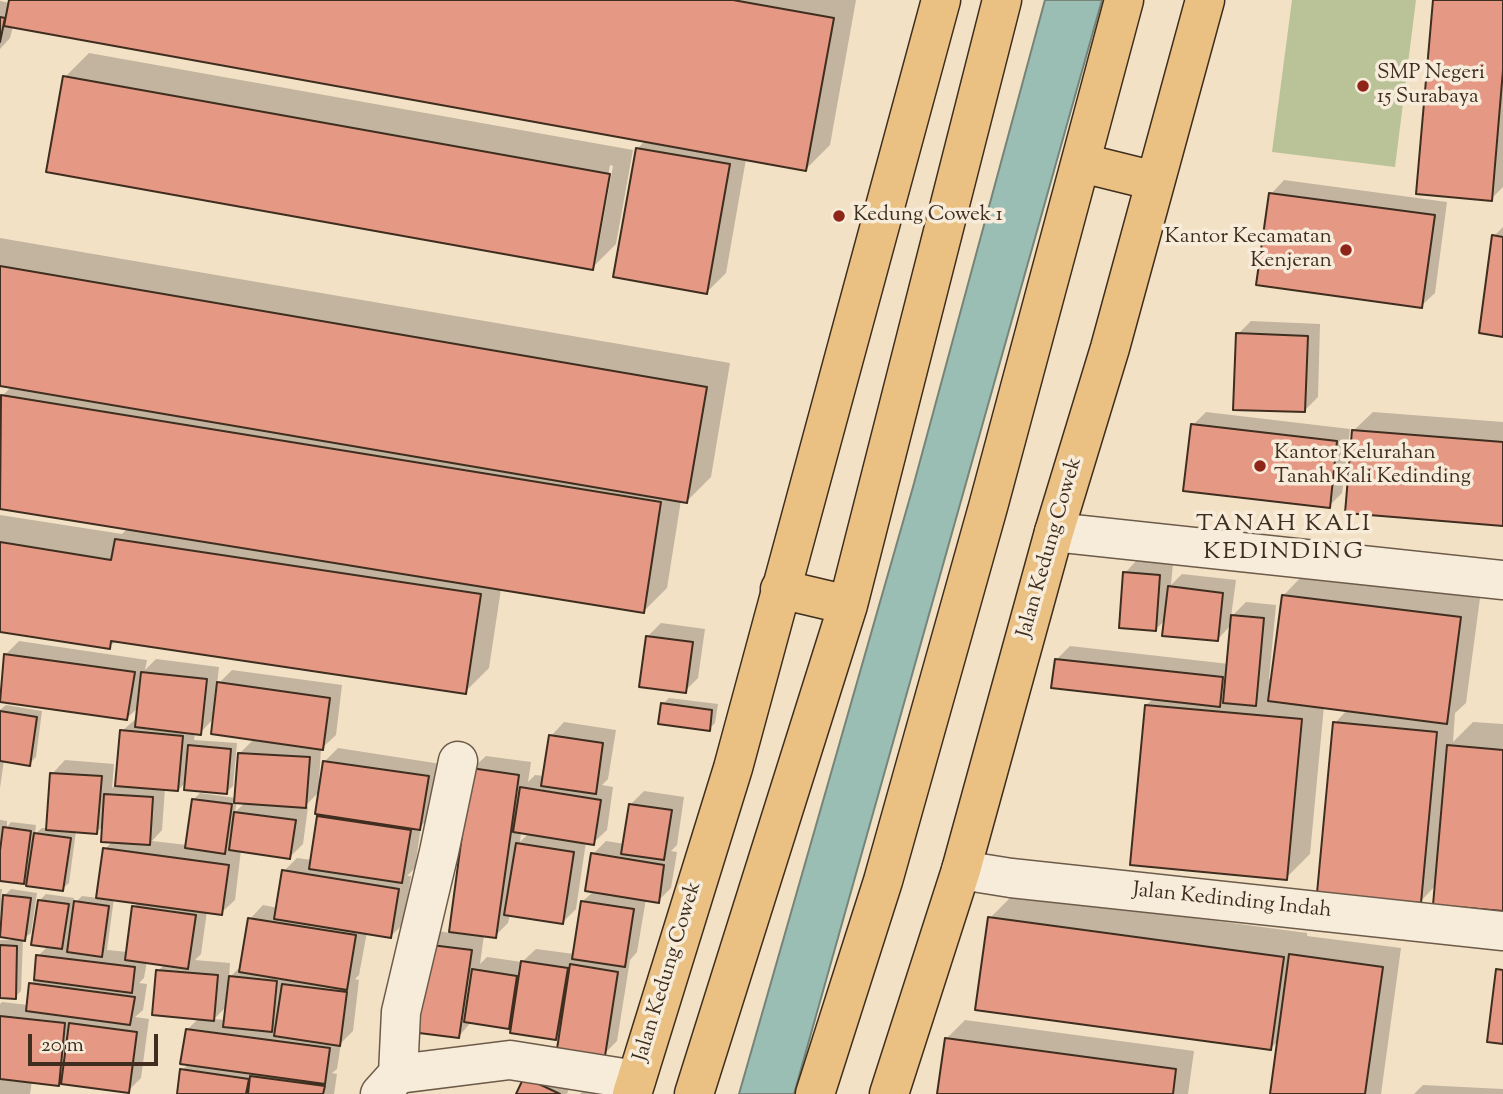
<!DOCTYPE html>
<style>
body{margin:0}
#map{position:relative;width:1503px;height:1094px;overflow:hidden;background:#f3e1c6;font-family:"Sorts Mill Goudy",serif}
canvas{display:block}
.scale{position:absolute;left:28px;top:1034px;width:130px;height:32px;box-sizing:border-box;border:4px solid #3f2e1f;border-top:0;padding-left:9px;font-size:21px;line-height:24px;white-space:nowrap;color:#3f2e1f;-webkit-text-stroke:5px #f7ecda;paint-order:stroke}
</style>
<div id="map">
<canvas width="1503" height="1094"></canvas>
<div class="scale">20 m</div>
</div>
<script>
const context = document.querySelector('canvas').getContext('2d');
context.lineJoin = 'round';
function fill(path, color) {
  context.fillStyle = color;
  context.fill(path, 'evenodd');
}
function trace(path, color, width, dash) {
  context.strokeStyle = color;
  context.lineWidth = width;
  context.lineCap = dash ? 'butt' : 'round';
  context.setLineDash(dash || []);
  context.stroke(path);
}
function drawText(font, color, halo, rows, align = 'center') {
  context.font = font + ' "Sorts Mill Goudy",serif';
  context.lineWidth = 7;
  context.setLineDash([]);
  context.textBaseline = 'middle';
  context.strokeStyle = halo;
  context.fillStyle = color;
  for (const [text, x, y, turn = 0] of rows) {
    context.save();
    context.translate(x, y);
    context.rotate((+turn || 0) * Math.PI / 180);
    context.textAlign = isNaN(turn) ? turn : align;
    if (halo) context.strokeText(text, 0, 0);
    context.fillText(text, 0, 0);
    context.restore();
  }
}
const green = new Path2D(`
 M1292 0H1416L1395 167 1272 152Z`);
const water = new Path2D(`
 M1045 0H1102L794 1094H739L913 487Z`);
const shadow = new Path2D(`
 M11 0H856L830 145 806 169 746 159 726 273 707 292 638 148 646 140 13 26 10 38 0 49V1L10 3Z
 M1435 0H1503V187L1491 199Z
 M89 53 633 150 616 244 592 268 65 77ZM610 165 613 166 599 243H596Z
 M1284 180 1447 202 1435 293 1421 306 1271 194Z
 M1503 227V335L1494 236Z
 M0 238 730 363 711 477 687 501 681 500 667 588 643 612 501 589 489 668 465 692 117 640 109 647 0 631V515L122 534 128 528 0 508V409L2 396 12 386 0 384Z
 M1251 321 1320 324 1318 397 1304 411 1238 334Z
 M1206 412 1350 429 1342 493 1329 506 1193 425Z
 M1373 412 1503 422V524L1353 431Z
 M1138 559 1173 563 1171 585 1182 574 1236 580 1231 617 1246 602 1276 605 1269 679 1272 680 1283 596 1302 576 1480 598 1466 703 1455 713 1453 742 1473 722 1503 724V910L1436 885 1421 901 1335 723 1348 709 1324 706 1310 854 1286 878 1146 705 1154 698 1057 659 1070 646 1229 664 1232 624 1217 640 1165 620 1155 630 1125 573Z
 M661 623 705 629 698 678 685 691 648 636Z
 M19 641 147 660 145 670 156 659 219 667 217 685 232 670 342 685 336 735 321 749 319 781H322L325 761 338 748 441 764 432 815 421 826 415 868 407 876H411L404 923 391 936 367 932 359 975 355 979 359 980 353 1031 341 1043 337 1069 332 1073 337 1074 334 1094H179L182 1070 189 1064 187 1030 199 1018 158 971 165 964 147 961 144 978 139 983 147 984 143 1010 135 1017 149 1019 141 1078 128 1091 61 1082 58 1084 32 1081 30 1094H0V1004L2 1002 28 1005 31 984 35 979 38 956 48 946 39 901 46 894 74 898 73 905 82 896 98 898 105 849 113 841 104 825 97 832 76 831 69 883 62 889 30 875 23 882 0 879V820L7 821V827L11 822 36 825 35 834 42 828H48L52 774 65 760 114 764 112 788 117 783 122 731 137 718 139 707 127 718 0 700 6 654ZM214 718 255 738 240 753 236 798 200 793 194 799 187 845 152 841 162 830 165 788 178 790 187 781 226 792 233 786 237 743 194 740 195 732 200 733ZM321 790 312 860 297 858 284 871 278 908 263 905 250 919 242 965 229 978 230 963 195 960 201 954 207 911 221 913 235 900 241 850 290 857 303 844 308 807H304ZM237 801 246 802 235 812ZM114 898 139 902 134 907 128 952 107 950ZM227 1006 225 1020 214 1019Z
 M669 698 718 704 715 723 709 729 663 704Z
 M6 705 42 711 36 757 29 764 4 760 0 788V710Z
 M564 722 616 730 608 779 602 785 613 787 607 830 593 843 586 842 576 909 563 922 510 914 508 923 495 936 484 935 480 964 487 957 522 962 536 949 574 954 583 901 594 891 593 854 606 841 625 844 631 804 644 791 684 797 677 845 671 851 677 852 671 888 658 901 646 899 637 952 630 960 617 1041 604 1054 561 1032 556 1038 472 1021 459 1036 413 1030 438 931 450 933 472 769 486 756 531 762 528 782 535 775 544 776 551 736ZM521 832 529 833 520 842Z
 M0 889H2L1 899 11 889 37 893 31 933 23 939 21 991 15 997H0V940H17V938L0 935Z
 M1014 894 1307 933V936L1401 948 1381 1094H1271L1279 1040 1271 1048 990 918Z
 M965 1020 1194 1051 1188 1094H939L946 1039Z
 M532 1072 569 1089 567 1094H518Z
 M590 1084 613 1094H580Z
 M1423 1085 1503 1089V1094H1414Z`);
const building = new Path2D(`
 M9 0H733L834 18 806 171 4 26Z
 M1433 0H1503V70L1492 201 1416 194Z
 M0 17 5 18 0 42Z
 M63 76 610 174 593 270 46 172Z
 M636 148 730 164 707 294 613 277Z
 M1269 193 1435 215 1422 308 1256 285Z
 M1492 235 1503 237V337L1479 333Z
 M0 266 707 387 687 503 0 386Z
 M1236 333 1308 336 1305 412 1233 410Z
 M1 395 661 502 644 613 0 509Z
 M1191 424 1337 441 1330 508 1183 491Z
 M1352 430 1503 442V526L1345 513Z
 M115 539 481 594 466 694 111 641 110 649 0 632V542L111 560Z
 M1123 572 1160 575 1156 631 1119 628Z
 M1168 586 1223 593 1218 641 1162 636Z
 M1282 595 1461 617 1447 724 1268 701Z
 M1231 615 1264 618 1256 706 1223 703Z
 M646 636 693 642 686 693 639 687Z
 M4 654 135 672 127 720 0 702Z
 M1055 659 1223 677 1220 707 1051 688Z
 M141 672 207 679 201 735 135 727Z
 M217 682 330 698 323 750 211 734Z
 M661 703 712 710 710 731 658 724Z
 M1145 705 1302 719 1287 880 1130 865Z
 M0 711 37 717 30 766 0 761Z
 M1333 722 1437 732 1421 903 1317 893Z
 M120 730 183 736 178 791 115 786Z
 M549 735 603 743 596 794 541 786Z
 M188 745 231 749 227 794 184 790Z
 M1447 745 1503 750V911L1433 905Z
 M238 753 310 757 306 808 234 803Z
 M323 761 429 776 420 830 315 814Z
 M471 768 519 775 496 938 449 932Z
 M50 773 102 776 97 834 46 830Z
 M520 787 601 800 594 845 513 832Z
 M104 794 153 797 150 845 101 842Z
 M192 799 232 804 225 854 185 848Z
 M629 804 672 810 664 860 621 854Z
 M234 812 296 820 290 859 229 850Z
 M317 816 411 830 402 883 309 869Z
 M3 827 31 831 24 884 0 881V851Z
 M34 833 71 838 63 891 26 886Z
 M516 843 574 852 563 924 504 915Z
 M103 848 229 865 222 915 96 898Z
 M591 853 664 865 659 903 585 891Z
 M282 870 399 889 391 938 274 919Z
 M3 895 31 898 25 941 0 937Z
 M38 900 69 904 62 949 31 945Z
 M74 901 109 906 102 957 67 952Z
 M581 901 634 909 625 967 572 959Z
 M132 906 196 915 188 969 125 960Z
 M988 917 1284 957 1271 1050 975 1010Z
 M248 918 356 935 347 990 239 972Z
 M423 944 472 950 459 1038 411 1032Z
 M0 945 17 946 16 999 0 998Z
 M1289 954 1383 967 1365 1094H1270Z
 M36 955 135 967 132 993 34 980Z
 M521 961 568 968 556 1040 510 1033Z
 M570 964 618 972 605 1056 557 1049Z
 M472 969 517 976 509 1029 464 1022Z
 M1496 969 1503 970V1044L1487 1042Z
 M156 970 218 975 214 1021 152 1015Z
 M229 976 277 981 272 1032 223 1027Z
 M29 983 135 997 130 1025 26 1011Z
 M282 984 347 992 340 1046 274 1036Z
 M0 1016 65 1023 59 1086 0 1079Z
 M69 1023 137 1032 129 1093 61 1084Z
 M186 1029 330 1048 325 1084 180 1064Z
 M945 1038 1176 1069 1173 1094H937Z
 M180 1069 249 1079 246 1094H177Z
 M250 1076 325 1086 323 1094H248Z
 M524 1077 560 1094H516Z`);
const minor = new Path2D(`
 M1054 532 1503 580
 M961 870 1011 878 1503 931
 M398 1074 401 1012 439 852 458 761
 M380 1094 398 1074 510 1060 636 1080`);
const major = new Path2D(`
 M632 1094 733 768 941 0
 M889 1094 961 870 1054 532 1110 348 1205 0`);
const highway = new Path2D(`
 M1082 163 1155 181
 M780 589 848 605
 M694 1094 848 605 1002 0
 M815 1094 883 881 988 507 1124 0`);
const markers = [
 [1363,86,7,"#8f2418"],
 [839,216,7,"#8f2418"],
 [1346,250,7,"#8f2418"],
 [1260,466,7,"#8f2418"]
];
const poiNames = [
 ["SMP Negeri",1377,74],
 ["15 Surabaya",1377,98],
 ["Kedung Cowek 1",853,216],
 ["Kantor Kecamatan",1332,238,"right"],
 ["Kenjeran",1332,262,"right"],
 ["Kantor Kelurahan",1274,454],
 ["Tanah Kali Kedinding",1274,478]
];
const streetNames = [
 ["Jalan Kedung Cowek",1051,548,-74],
 ["Jalan Kedinding Indah",1232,902,6],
 ["Jalan Kedung Cowek",669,972,-73]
];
const quarterNames = [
 ["TANAH KALI",1284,526],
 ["KEDINDING",1284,554]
];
fill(green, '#b9c397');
fill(water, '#9bbeb4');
trace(water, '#768478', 2);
fill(shadow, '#0003');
fill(building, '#e59985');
trace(building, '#3f2e1f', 2);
trace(minor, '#6c5b49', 41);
trace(major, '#3f2e1f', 41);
trace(highway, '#3f2e1f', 41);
trace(minor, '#f7ecda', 38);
trace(major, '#eac083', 38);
trace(highway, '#eac083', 38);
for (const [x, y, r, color] of markers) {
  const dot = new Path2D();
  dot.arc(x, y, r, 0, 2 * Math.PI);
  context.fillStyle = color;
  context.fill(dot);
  trace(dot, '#f7ecda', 2.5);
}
drawText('21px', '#3f2e1f', '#f7ecda', poiNames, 'left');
drawText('21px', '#3f2e1f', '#f7ecda', streetNames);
context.letterSpacing = '2px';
drawText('24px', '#3f2e1f', '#f7ecda', quarterNames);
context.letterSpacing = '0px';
</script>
